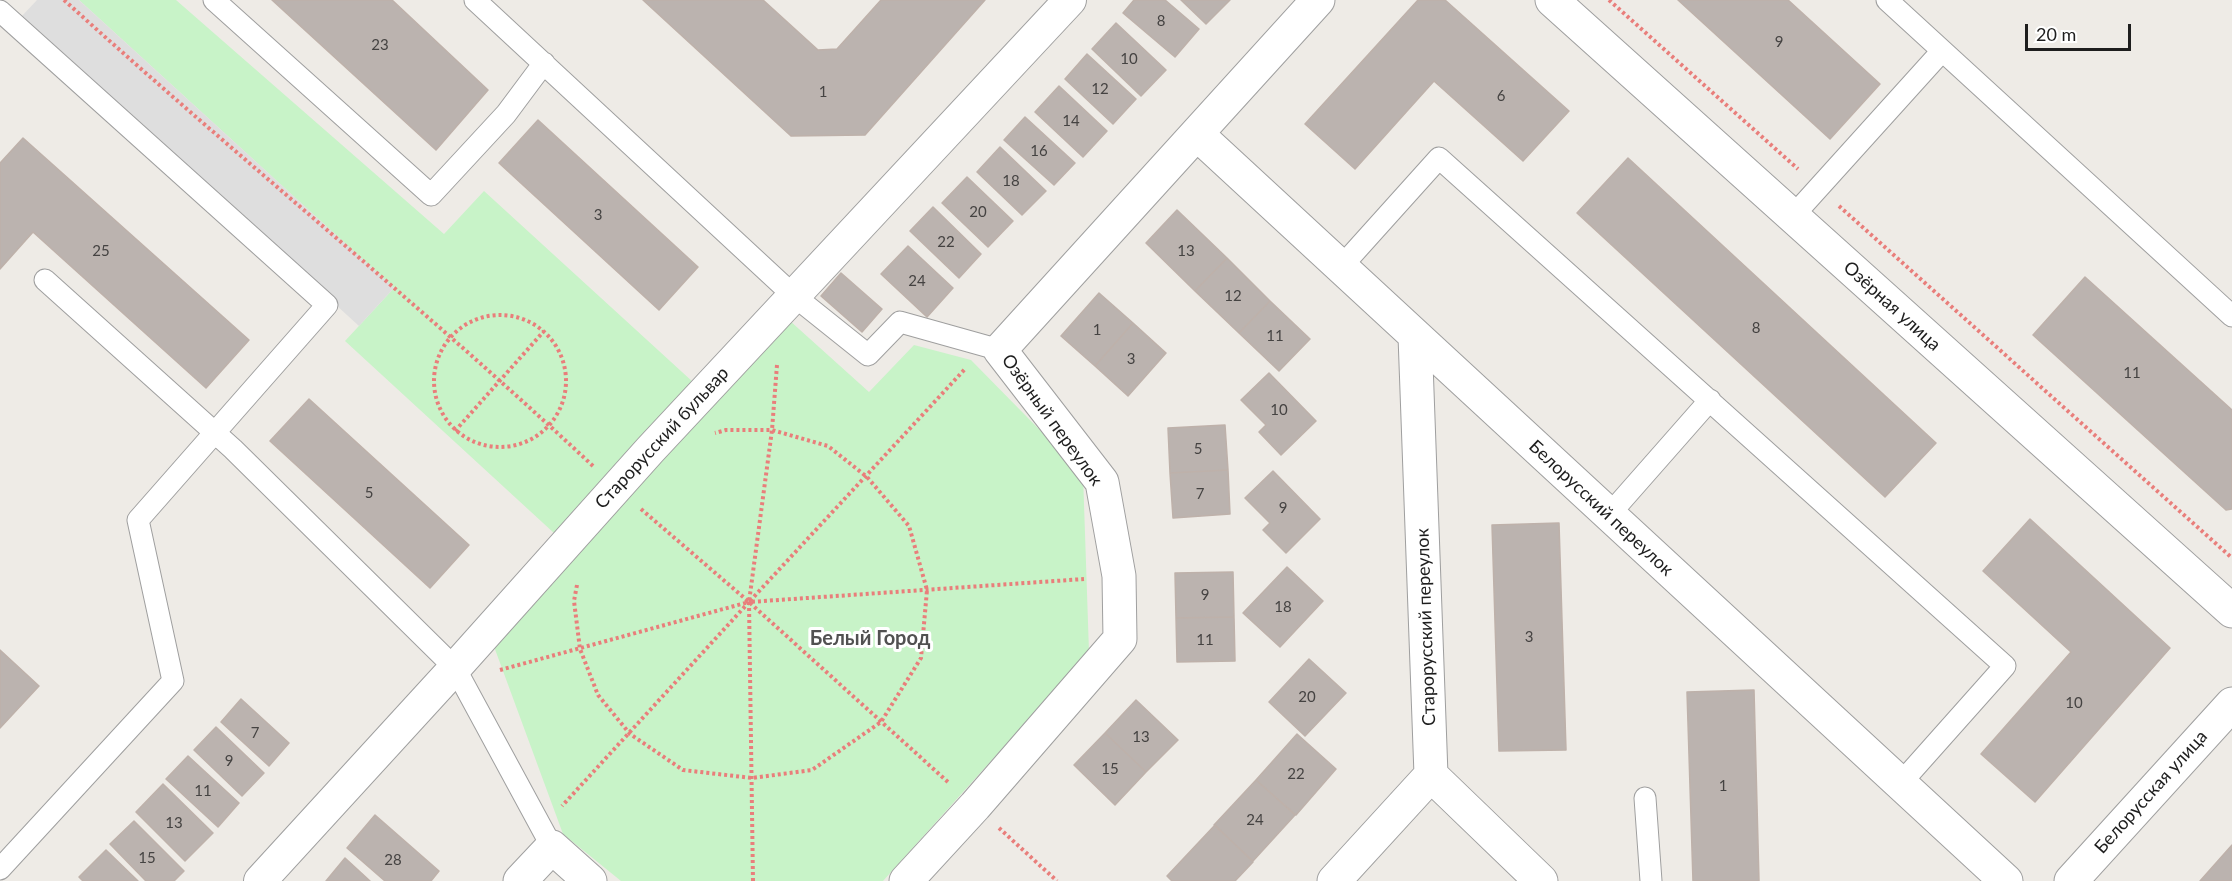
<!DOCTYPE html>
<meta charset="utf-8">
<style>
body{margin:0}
#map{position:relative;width:2232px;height:881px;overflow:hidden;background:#eeebe6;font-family:Lato,sans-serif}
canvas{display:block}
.scale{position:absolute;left:2025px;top:24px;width:106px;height:27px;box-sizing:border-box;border:3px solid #1e1e1e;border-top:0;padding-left:8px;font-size:18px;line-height:21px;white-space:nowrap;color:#1e1e1e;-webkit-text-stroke:4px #fff;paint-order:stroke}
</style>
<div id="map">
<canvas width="2232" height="881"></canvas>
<div class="scale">20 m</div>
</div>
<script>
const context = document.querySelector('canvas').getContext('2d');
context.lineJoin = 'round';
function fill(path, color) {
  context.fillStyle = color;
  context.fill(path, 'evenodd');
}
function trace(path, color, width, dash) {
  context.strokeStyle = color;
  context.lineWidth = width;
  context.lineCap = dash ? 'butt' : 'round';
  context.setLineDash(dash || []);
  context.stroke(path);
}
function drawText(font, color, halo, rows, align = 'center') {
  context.font = font + ' Lato,sans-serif';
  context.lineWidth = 6;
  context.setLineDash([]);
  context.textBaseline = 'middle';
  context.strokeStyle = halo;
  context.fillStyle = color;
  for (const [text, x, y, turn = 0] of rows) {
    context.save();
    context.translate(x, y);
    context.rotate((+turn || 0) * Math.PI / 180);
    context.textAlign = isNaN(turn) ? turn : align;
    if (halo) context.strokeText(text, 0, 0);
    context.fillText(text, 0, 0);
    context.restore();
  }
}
const park = new Path2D(`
 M79 0H176L444 234 484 191 705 393 779 311 869 392 914 345 971 360 1083 474 1089 652 883 881H621L563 834 489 633 567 545 345 341 394 288Z`);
const parking = new Path2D(`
 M37 0H79L394 288 359 326 21 17Z`);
const building = new Path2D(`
 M272 0H392L488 90 436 150Z
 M643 0H763L818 50 837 49 881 0H985L865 135 791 136Z
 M1134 0H1165L1199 29 1175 57 1123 13Z
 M1181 0H1230L1206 24Z
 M1418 0H1445L1569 111 1523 161 1434 81 1355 169 1305 124Z
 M1678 0H1788L1880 84 1830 139Z
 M1116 23 1166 70 1141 96 1092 49Z
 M1087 54 1136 99 1113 124 1065 79Z
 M1059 86 1107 131 1083 157 1035 112Z
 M1025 117 1075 163 1054 185 1004 140Z
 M538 120 698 267 659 310 499 163Z
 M23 138 249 340 206 388 33 232 0 269V163Z
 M1000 147 1046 191 1022 215 977 172Z
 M1628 158 1936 443 1885 497 1577 213Z
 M967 177 1013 221 988 247 942 203Z
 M933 207 981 254 959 278 910 231Z
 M1177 210 1227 258 1195 291 1146 243Z
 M908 246 953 288 927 317 881 274Z
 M1227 258 1270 301 1239 333 1195 291Z
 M841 273 882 309 862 332 821 296Z
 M2085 277 2232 410V509L2226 510 2033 335Z
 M1099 293 1133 323 1095 366 1061 336Z
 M1270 301 1310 339 1279 371 1239 333Z
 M1133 323 1166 353 1128 396 1095 366Z
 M1269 373 1316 421 1281 455 1259 432 1266 425 1241 400Z
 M309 399 469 545 430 588 270 441Z
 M1225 425 1228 470 1170 473 1168 428Z
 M1228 470 1230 514 1173 518 1170 473Z
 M1273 471 1320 519 1286 553 1263 530 1270 523 1245 498Z
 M2030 519 2170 648 2035 802 1981 754 2071 652 1983 571Z
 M1559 523 1566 750 1499 751 1492 525Z
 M1287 567 1323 601 1280 647 1243 613Z
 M1233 572 1234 617 1176 618 1175 573Z
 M1234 617 1235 661 1177 662 1176 618Z
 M0 650 39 686 0 728Z
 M1309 659 1346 693 1305 736 1269 702Z
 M1754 690 1759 881H1693L1687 692Z
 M241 699 289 743 269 766 221 722Z
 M1136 700 1178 740 1146 772 1105 733Z
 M216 727 264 773 242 796 194 750Z
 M1105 733 1146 772 1115 805 1074 765Z
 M1297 734 1336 769 1296 815 1256 780Z
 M188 756 239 803 218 827 166 779Z
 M1256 780 1295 815 1253 861 1214 825Z
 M163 784 213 833 185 861 136 812Z
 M375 815 439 871 431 881H385L347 848Z
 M134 821 184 871 174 881H146L110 844Z
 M1215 825 1253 862 1235 881H1172L1167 876Z
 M2232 845V881H2200Z
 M106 850 138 881H83L79 877Z
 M345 858 370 881H326Z`);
const path = new Path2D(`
 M64 0C238 158 421 305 593 466
 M1609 0 1798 169
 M1839 206 2232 558
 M434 381a66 66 0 1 1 132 0a66 66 0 1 1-132 0Z
 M777 365 772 430 749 602 949 783
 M455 431 544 331
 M641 509 749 602 965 369
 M577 585 574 601 580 649 598 695 630 734 683 770 752 778 812 770 881 722 921 658 927 590 909 526 867 477 828 446 772 430H726L715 433
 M500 670 749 602 562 806
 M999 828 1057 881
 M753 881 749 602 1084 579`);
const service = new Path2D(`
 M214 0 431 195 506 114 544 63
 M475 0 793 295 868 355 900 322 1000 350
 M1887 0 2232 316
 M0 11 327 305 138 520 173 681 0 869
 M1793 216 1942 51
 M1341 267 1439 158 2005 666 1900 784
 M45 280 233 449 455 668 552 847
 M1608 516 1710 400
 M1645 798 1651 881`);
const pedestrian = new Path2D(`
 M260 881 455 668 650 450 1070 0`);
const minor = new Path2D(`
 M1552 0 2232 611
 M1197 134 2006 881
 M1431 775 1541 881
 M520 881 552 847 590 881
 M906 881 975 806 1120 639 1119 576 1102 482 1000 350 1318 0
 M1334 881 1431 775 1415 336
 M2071 881 2232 704`);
const numberNames = [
 ["8",1161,21],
 ["9",1779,42],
 ["23",380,45],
 ["10",1129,59],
 ["12",1100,89],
 ["1",823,92],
 ["6",1501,96],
 ["14",1071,121],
 ["16",1039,151],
 ["18",1011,181],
 ["20",978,212],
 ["3",598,215],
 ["22",946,242],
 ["25",101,251],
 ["13",1186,251],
 ["24",917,281],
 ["12",1233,296],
 ["8",1756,328],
 ["1",1097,330],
 ["11",1275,336],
 ["3",1131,359],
 ["11",2132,373],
 ["10",1279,410],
 ["5",1198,449],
 ["5",369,493],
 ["7",1200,494],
 ["9",1283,508],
 ["9",1205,595],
 ["18",1283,607],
 ["3",1529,637],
 ["11",1205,640],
 ["20",1307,697],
 ["10",2074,703],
 ["7",255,733],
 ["13",1141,737],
 ["9",229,761],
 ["15",1110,769],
 ["22",1296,774],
 ["1",1723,786],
 ["11",203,791],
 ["24",1255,820],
 ["13",174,823],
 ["15",147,858],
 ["28",393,860]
];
const streetNames = [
 ["Озёрная улица",1892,306,42],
 ["Озёрный переулок",1052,420,54],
 ["Старорусский бульвар",662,438,-47],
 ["Белорусский переулок",1601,508,43],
 ["Старорусский переулок",1426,627,-92],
 ["Белорусская улица",2151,792,-48]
];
const neighbourhoodNames = [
 ["Белый Город",870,639]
];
fill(park, '#c8f3c8');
fill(parking, '#dedede');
fill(building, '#bbb3af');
trace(building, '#beb1aa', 1.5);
trace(service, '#9f9f9f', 23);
trace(pedestrian, '#9f9f9f', 34);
trace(minor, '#9f9f9f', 35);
trace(path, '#e97e7b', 4, [3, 3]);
trace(service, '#fff', 21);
trace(pedestrian, '#fff', 32);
trace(minor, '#fff', 33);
drawText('15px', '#454342', null, numberNames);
drawText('18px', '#1e1e1e', '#fff', streetNames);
drawText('bold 20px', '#515151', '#fff', neighbourhoodNames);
</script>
